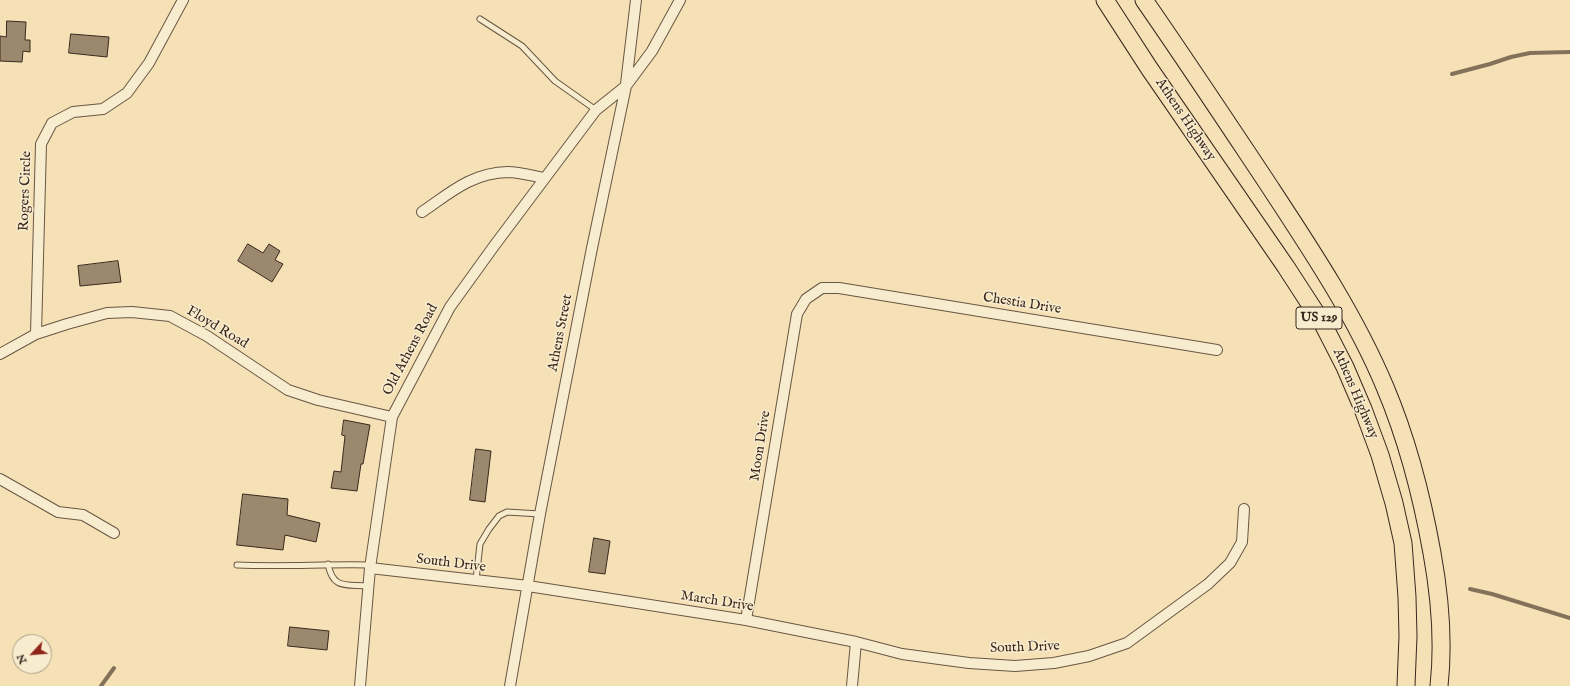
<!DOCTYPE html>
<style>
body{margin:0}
#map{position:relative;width:1570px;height:686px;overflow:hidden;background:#f5e1b5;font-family:"IM FELL English",serif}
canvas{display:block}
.north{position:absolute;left:12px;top:634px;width:40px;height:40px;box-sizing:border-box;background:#f8eccf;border:1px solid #ac9e89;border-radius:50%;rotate:244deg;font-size:11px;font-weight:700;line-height:16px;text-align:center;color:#3a281f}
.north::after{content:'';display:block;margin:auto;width:14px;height:18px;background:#8f2418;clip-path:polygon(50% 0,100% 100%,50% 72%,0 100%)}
</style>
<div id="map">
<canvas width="1570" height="686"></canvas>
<div class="north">N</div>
</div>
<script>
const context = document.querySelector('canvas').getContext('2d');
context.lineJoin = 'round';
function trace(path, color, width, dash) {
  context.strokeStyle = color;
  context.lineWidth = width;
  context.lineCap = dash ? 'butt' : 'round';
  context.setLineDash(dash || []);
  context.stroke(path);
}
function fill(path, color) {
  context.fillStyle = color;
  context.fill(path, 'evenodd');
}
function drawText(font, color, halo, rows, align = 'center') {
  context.font = font + ' "IM FELL English",serif';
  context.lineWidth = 3;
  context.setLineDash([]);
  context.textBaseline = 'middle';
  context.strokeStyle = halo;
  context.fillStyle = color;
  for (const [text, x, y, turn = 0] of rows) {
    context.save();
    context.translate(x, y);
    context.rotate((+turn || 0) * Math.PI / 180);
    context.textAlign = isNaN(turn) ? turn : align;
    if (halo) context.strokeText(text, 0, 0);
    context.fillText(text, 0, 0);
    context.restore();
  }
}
const stream = new Path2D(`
 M1452 74 1490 64 1511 57 1530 53 1570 52
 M1470 589 1492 594 1570 618
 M101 686 114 668`);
const building = new Path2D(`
 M7 21 26 22 25 40H30V52L23 51 22 62 0 61V36L6 37Z
 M71 34 109 37 107 57 69 53Z
 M248 244 263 253 269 244 280 251 275 260 283 264 272 282 238 261Z
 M118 261 121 282 80 286 78 266Z
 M344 420 370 425 363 464H361L357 491 331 488 334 471 341 472 345 436 342 435Z
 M476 449 491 451 485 502 470 500Z
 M243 494 288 499 287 515 320 523 316 542 285 535 283 550 237 545Z
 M594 538 610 541 605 574 589 572Z
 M290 627 329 631 327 650 288 646Z`);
const service = new Path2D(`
 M480 19 522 46 555 81 596 110
 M328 564C333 590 346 584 368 586
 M237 565C281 567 326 564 370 565
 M476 580 480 544 489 529 499 516 507 512 540 514`);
const minor = new Path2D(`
 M626 84 636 0
 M422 212C450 193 471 173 508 172 519 172 533 176 544 178
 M36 334 41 144 52 123 73 112 103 109 127 93 149 63 183 0
 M0 354 36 334 67 324 107 313 132 312 170 316 207 336 288 390 318 400 392 417
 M0 479 58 512 83 515 114 533
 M370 568 528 586 746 620 856 642 902 654 969 663 1015 666 1054 663 1089 656 1127 643 1208 584 1230 563 1242 542 1244 509
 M746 620 797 314 806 299 822 288H839L1217 350
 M360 686 370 568 392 417 450 307 494 246 596 110 626 86
 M510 686 540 514 592 248 626 86 652 51 680 0
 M852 686 856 642`);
const trunk = new Path2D(`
 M1105 0 1149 68 1286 267 1323 324 1345 367 1363 409 1380 455 1394 503 1403 543 1407 597 1408 636 1406 686
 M1144 0C1185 59 1224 118 1264 178 1308 245 1354 313 1385 387 1407 439 1422 497 1432 553 1440 597 1444 641 1439 686`);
const shields = [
 [1319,318,46]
];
const shieldNames = [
 ["US 129",1319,318]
];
const streetNames = [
 ["Athens Highway",1185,120,56],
 ["Rogers Circle",26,191,-88],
 ["Chestia Drive",1022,304,9],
 ["Floyd Road",217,328,31],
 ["Athens Street",561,333,-79],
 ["Old Athens Road",411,350,-62],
 ["Athens Highway",1355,394,67],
 ["Moon Drive",761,446,-81],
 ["South Drive",451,564,7],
 ["March Drive",717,602,9],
 ["South Drive",1025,648,-2]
];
trace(stream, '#84715a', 4);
fill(building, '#9b886d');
trace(building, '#3a281f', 1);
trace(service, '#695644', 7);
trace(minor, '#695644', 12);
trace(trunk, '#3a281f', 19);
trace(service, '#f8eccf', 5);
trace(minor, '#f8eccf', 10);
trace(trunk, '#f5e1b5', 17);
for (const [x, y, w] of shields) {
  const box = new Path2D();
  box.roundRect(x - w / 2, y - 11, w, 22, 3);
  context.fillStyle = '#f8eccf';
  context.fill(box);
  trace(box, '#3a281f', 1);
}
drawText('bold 13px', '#3a281f', null, shieldNames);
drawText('14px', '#3a281f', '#f8eccf', streetNames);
</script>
